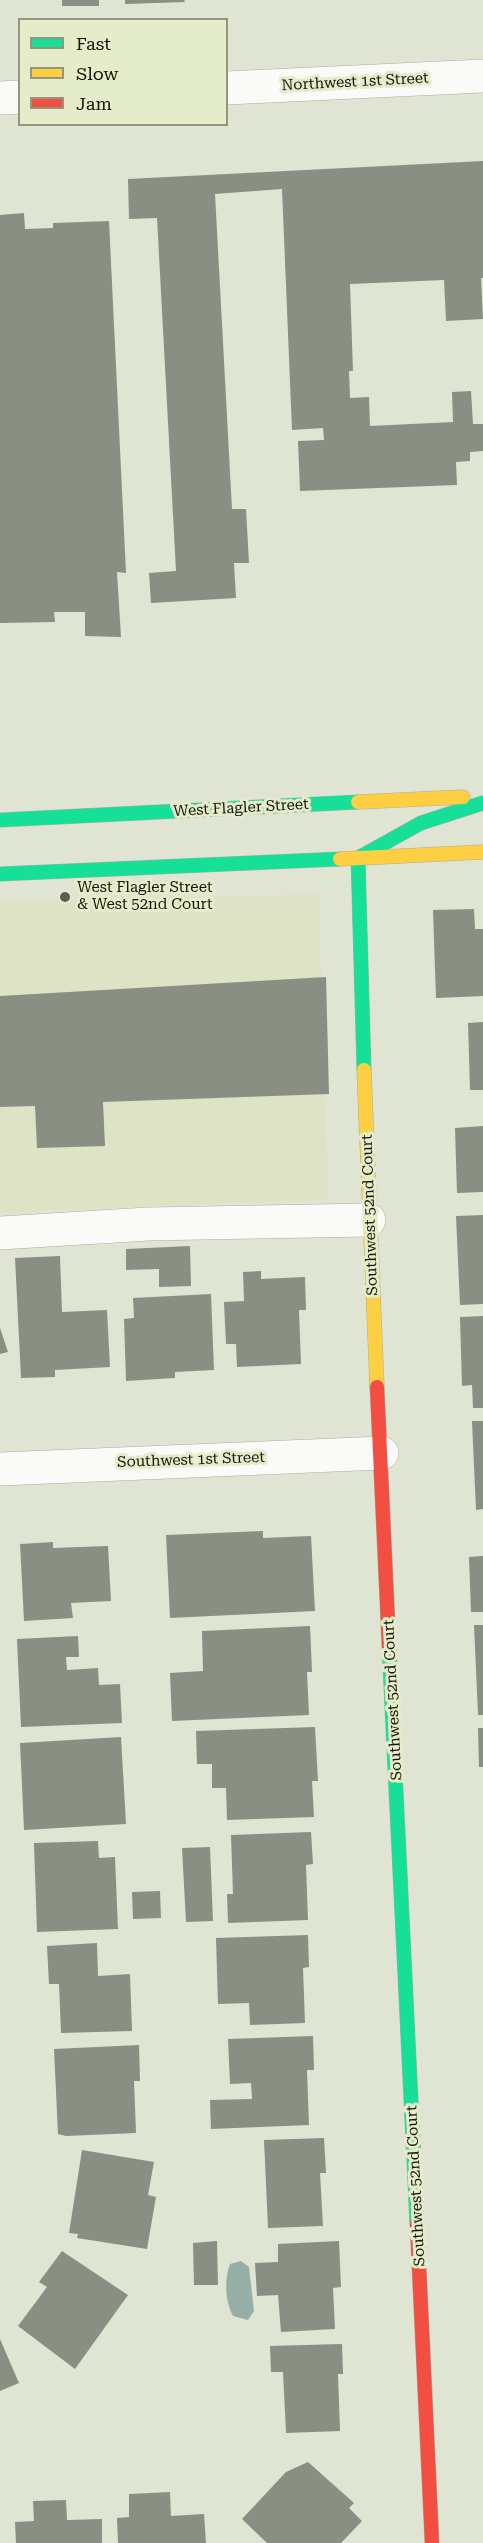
<!DOCTYPE html>
<style>
body{margin:0}
#map{position:relative;width:483px;height:2543px;overflow:hidden;background:#e0e4d2;font-family:"Roboto Serif",serif}
canvas{display:block}
.legend{position:absolute;left:18px;top:18px;width:210px;height:108px;box-sizing:border-box;background:#e5ecca;border:2px solid #91967d;margin:0;padding:8px 10px;list-style:none;font-size:18px;color:#14160a}
.legend li{display:flex;align-items:center;gap:12px;height:30px}
.legend b{width:30px;border:2px solid #91967d}
</style>
<div id="map">
<canvas width="483" height="2543"></canvas>
<ul class="legend">
<li><b style="height:8px;background:#16e098"></b>Fast</li>
<li><b style="height:8px;background:#ffcf43"></b>Slow</li>
<li><b style="height:8px;background:#f24e42"></b>Jam</li>
</ul>
</div>
<script>
const context = document.querySelector('canvas').getContext('2d');
context.lineJoin = 'round';
function fill(path, color) {
  context.fillStyle = color;
  context.fill(path, 'evenodd');
}
function trace(path, color, width, dash) {
  context.strokeStyle = color;
  context.lineWidth = width;
  context.lineCap = dash ? 'butt' : 'round';
  context.setLineDash(dash || []);
  context.stroke(path);
}
function drawText(font, color, halo, rows, align = 'center') {
  context.font = font + ' "Roboto Serif",serif';
  context.lineWidth = 6;
  context.setLineDash([]);
  context.textBaseline = 'middle';
  context.strokeStyle = halo;
  context.fillStyle = color;
  for (const [text, x, y, turn = 0] of rows) {
    context.save();
    context.translate(x, y);
    context.rotate((+turn || 0) * Math.PI / 180);
    context.textAlign = isNaN(turn) ? turn : align;
    if (halo) context.strokeText(text, 0, 0);
    context.fillText(text, 0, 0);
    context.restore();
  }
}
const built = new Path2D(`
 M319 894 328 1199 0 1212V902Z`);
const water = new Path2D(`
 M241 2261 249 2267 254 2311 248 2320 233 2316C225 2302 224 2279 230 2264Z`);
const building = new Path2D(`
 M62 0H99V6H62Z
 M125 0H184L185 2 125 4Z
 M483 161V278H481L483 319 446 321 444 280 350 284 353 371H349L350 398 369 397 370 426 453 422 452 392 471 391 473 424H483V451L470 452V461L456 462 457 485 300 491 298 441 324 440 323 428 292 430 282 189 215 194 232 509H246L249 563H234L236 598 151 603 149 573 176 571 157 218 129 219 128 179Z
 M24 213 25 229 53 228V223L109 221 126 573 117 572 121 637 85 636V612H54L55 622 0 623V215Z
 M474 909 475 929H483V996L436 998 433 910Z
 M326 977 329 1094 103 1102 105 1146 37 1148 35 1106 0 1107V996Z
 M483 1022V1090H470L468 1023Z
 M483 1126V1192L457 1193 455 1128Z
 M483 1215V1304L460 1305 456 1216Z
 M190 1246 191 1286 159 1287V1269L126 1270V1249Z
 M60 1256 62 1312 107 1310 110 1367 55 1370V1377L21 1378 15 1258Z
 M261 1271V1279L305 1277 306 1310H299L301 1364 237 1367 236 1344H226L224 1302 244 1301 243 1272Z
 M211 1294 214 1370 175 1372V1378L126 1381 124 1319 134 1318 133 1298Z
 M483 1316V1408H473L472 1385 462 1386 460 1317Z
 M0 1328 8 1352 0 1354Z
 M472 1421H483V1509L476 1510Z
 M263 1531V1538L311 1536 315 1611 170 1618 166 1535Z
 M53 1542V1548L108 1546 111 1601 71 1603 73 1618 24 1621 20 1544Z
 M483 1556V1612H471L469 1557Z
 M474 1625H483V1715H478Z
 M310 1626 312 1672H307L309 1715 172 1721 170 1673 203 1671 202 1631Z
 M78 1636 79 1657H66L67 1670 98 1668 99 1685 120 1684 122 1723 21 1727 17 1639Z
 M315 1727 318 1781H312L314 1817 227 1820 226 1788H212V1764H197L196 1731Z
 M478 1728H483V1767H479Z
 M121 1737 126 1824 24 1830 20 1743Z
 M311 1832 313 1864 306 1865 308 1920 228 1923 227 1894H233L231 1835Z
 M98 1841 99 1858 115 1857 118 1929 37 1932 34 1843Z
 M210 1847 213 1921 186 1922 182 1848Z
 M160 1891 161 1918 133 1919 132 1892Z
 M308 1935 309 1967 303 1968 305 2023 250 2025 249 2003 218 2004 216 1938Z
 M97 1943 98 1976 130 1974 132 2031 61 2033 59 1984H49L47 1946Z
 M313 2036 314 2070H307L309 2125 211 2129 210 2100 252 2099 251 2083 230 2084 228 2039Z
 M139 2045 140 2081H134L136 2133 66 2136 58 2134 54 2049Z
 M324 2138 326 2173H320L323 2226 268 2228 264 2140Z
 M82 2150 154 2162 148 2195 156 2197 147 2249 77 2238 78 2234 69 2233Z
 M217 2241 218 2285H194L193 2243Z
 M339 2241 341 2287 333 2288 335 2329 281 2332 278 2295 257 2296 255 2263 278 2262V2244Z
 M62 2251 128 2295 75 2369 18 2326 47 2287 39 2282Z
 M0 2339 19 2383 0 2391Z
 M342 2344 343 2374H338L340 2431 286 2433 283 2372H271L270 2346Z
 M308 2462 354 2503 349 2508 362 2521 341 2543H267L242 2519 286 2472Z
 M170 2492 171 2516 204 2514 206 2543H118L117 2518 129 2517V2494Z
 M66 2500 67 2520 102 2519V2543H16L15 2522 34 2521 33 2501Z`);
const street = new Path2D(`
 M226 88 483 76
 M0 98 20 97
 M0 1233 148 1224 369 1220
 M0 1469 382 1453`);
const fast = new Path2D(`
 M0 820 358 802
 M0 874 340 859
 M364 1070 358 858 421 823 483 803
 M389 1646 417 2224`);
const slow = new Path2D(`
 M358 802 463 797
 M340 859 483 852
 M364 1070 377 1387`);
const jam = new Path2D(`
 M377 1387 389 1646
 M417 2224 432 2543`);
const markers = [
 [65,897,6,"#5b5e50"]
];
const streetNames = [
 ["Northwest 1st Street",355,82,-3],
 ["West Flagler Street",241,808,-3],
 ["Southwest 52nd Court",370,1215,-92],
 ["Southwest 1st Street",191,1460,-2],
 ["Southwest 52nd Court",393,1700,-93],
 ["Southwest 52nd Court",416,2186,-93]
];
const poiNames = [
 ["West Flagler Street",77,888],
 ["& West 52nd Court",77,905]
];
fill(built, '#dde3c4');
fill(water, '#94b0a6');
fill(building, '#898f83');
trace(street, '#aaad9f', 34);
trace(fast, '#aaad9f', 15);
trace(slow, '#aaad9f', 15);
trace(jam, '#aaad9f', 15);
trace(street, '#fafbf8', 33);
trace(fast, '#16e098', 14);
trace(slow, '#ffcf43', 14);
trace(jam, '#f24e42', 14);
for (const [x, y, r, color] of markers) {
  const dot = new Path2D();
  dot.arc(x, y, r, 0, 2 * Math.PI);
  context.fillStyle = color;
  context.fill(dot);
  trace(dot, '#e5ecca', 2);
}
drawText('15px', '#14160a', '#e5ecca', streetNames);
drawText('15px', '#14160a', '#e5ecca', poiNames, 'left');
</script>
